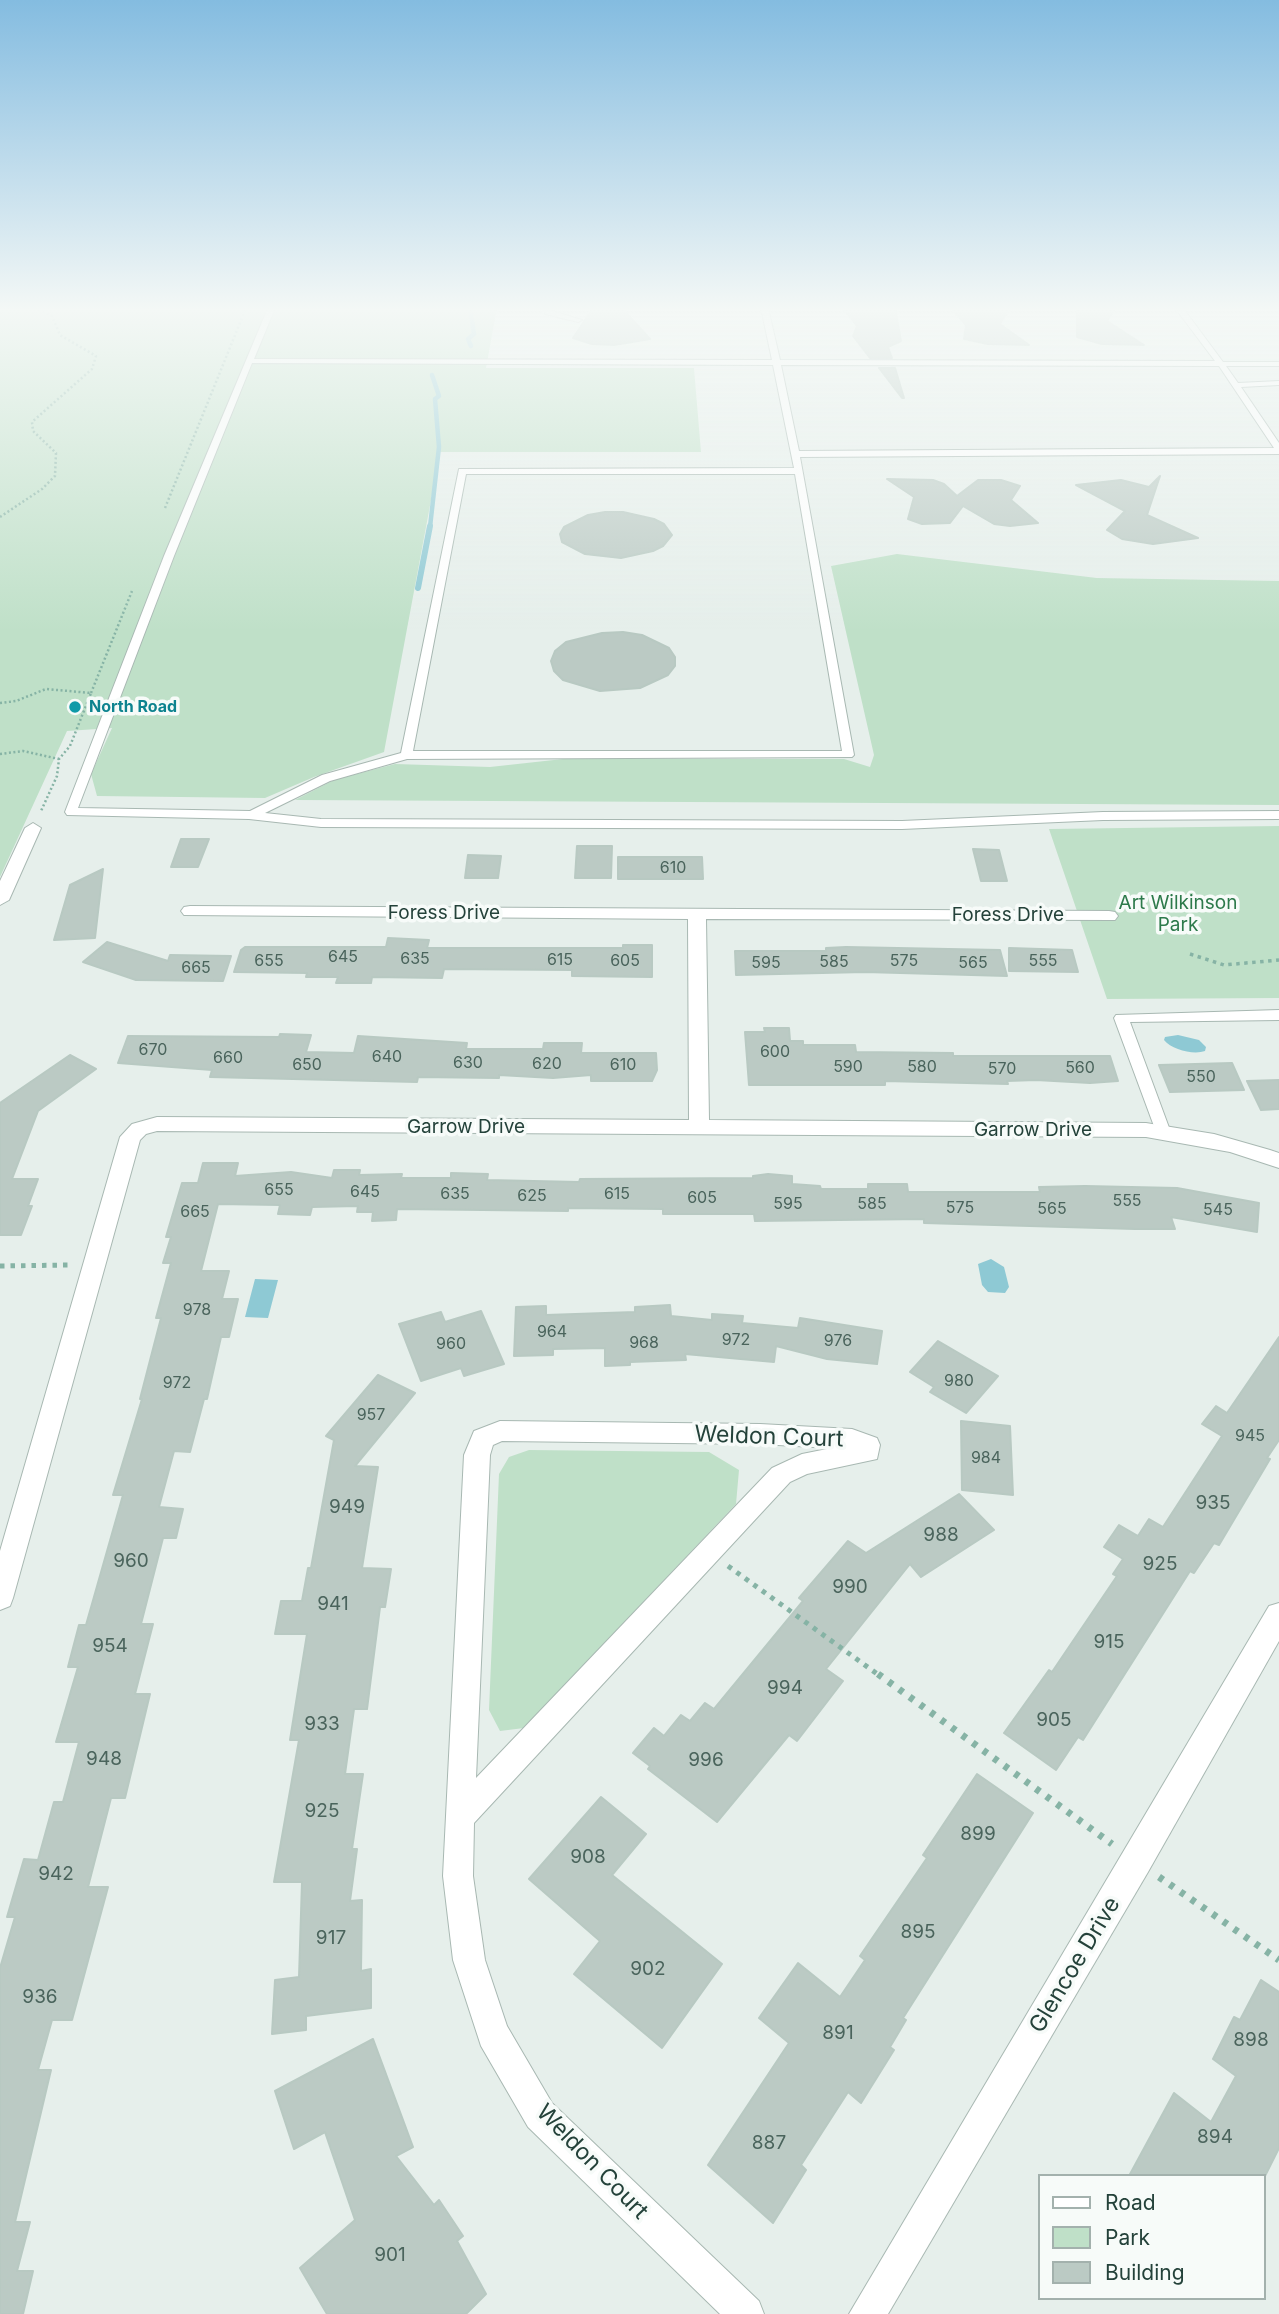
<!DOCTYPE html>
<style>
body{margin:0}
#map{position:relative;width:1279px;height:2314px;overflow:hidden;background:#e6efeb;font-family:Inter,sans-serif}
canvas{display:block}
.legend{position:absolute;left:1038px;top:2174px;width:228px;height:126px;box-sizing:border-box;background:#f7fbf9;border:2px solid #a3b1ad;margin:0;padding:9px 12px;list-style:none;font-size:21px;color:#24423a}
.legend li{display:flex;align-items:center;gap:14px;height:35px}
.legend b{width:35px;border:2px solid #a3b1ad}
</style>
<div id="map">
<canvas width="1279" height="2314"></canvas>
<ul class="legend">
<li><b style="height:9px;background:#fff"></b>Road</li>
<li><b style="height:19px;background:#bfe0c8"></b>Park</li>
<li><b style="height:19px;background:#bbcac4"></b>Building</li>
</ul>
</div>
<script>
const context = document.querySelector('canvas').getContext('2d');
context.lineJoin = 'round';
function fill(path, color) {
  context.fillStyle = color;
  context.fill(path, 'evenodd');
}
function trace(path, color, width, dash) {
  context.strokeStyle = color;
  context.lineWidth = width;
  context.lineCap = dash ? 'butt' : 'round';
  context.setLineDash(dash || []);
  context.stroke(path);
}
function drawText(font, color, halo, rows, align = 'center') {
  context.font = font + ' Inter,sans-serif';
  context.lineWidth = 7;
  context.setLineDash([]);
  context.textBaseline = 'middle';
  context.strokeStyle = halo;
  context.fillStyle = color;
  for (const [text, x, y, turn = 0] of rows) {
    context.save();
    context.translate(x, y);
    context.rotate((+turn || 0) * Math.PI / 180);
    context.textAlign = isNaN(turn) ? turn : align;
    if (halo) context.strokeText(text, 0, 0);
    context.fillText(text, 0, 0);
    context.restore();
  }
}
const green = new Path2D(`
 M0 308H497L486 368H694L701 452H440L384 752 314 777 265 798 97 796 91 774 112 728 67 731 0 877Z
 M897 554 1097 578 1279 581V805L295 800 334 780 395 764 490 767 563 759H844L870 767 874 755 831 566Z
 M1279 826V998L1107 999 1049 829Z
 M529 1450 709 1452 739 1470 736 1504 524 1728 500 1731 489 1710 499 1474 509 1457Z`);
const water = new Path2D(`
 M1178 1035 1199 1040 1206 1047 1205 1051C1194 1055 1172 1050 1164 1040L1165 1037Z
 M991 1259 1004 1267 1009 1287 1005 1293 988 1292 982 1285 978 1264Z
 M255 1279 278 1280 268 1318 245 1317Z`);
const streamFar1 = new Path2D(`
 M470 308 474 334 468 339 471 346
 M430 527 439 447 435 399 439 396 432 375`);
const stream = new Path2D(`
 M418 588 430 526`);
const building = new Path2D(`
 M593 308H622L650 339 614 345 592 344 573 338Z
 M843 308H895L901 341 888 347 892 358H870L853 336 857 326Z
 M951 308H1010L1000 324 1029 345 988 344 964 339 966 325Z
 M1077 308H1115L1107 321 1144 345 1102 344 1077 337Z
 M879 368H895L904 398H902Z
 M1160 476 1147 515 1198 538 1153 544 1122 539 1107 530 1125 511 1076 485 1121 480 1149 487Z
 M887 479 933 480 944 484 957 496 978 480H1001L1020 486 1011 500 1038 523 1010 526 994 524 963 506 950 523 922 524 908 519 914 497Z
 M605 512H623L654 519 664 524 672 535 663 546 653 551 621 558 585 554 562 542 560 534 564 527 588 515Z
 M623 632 642 635 669 648 675 657V666L668 675 640 688 600 691 563 680 554 671 551 661 555 651 566 642 602 633Z
 M181 839H209L198 867H171Z
 M577 846H612L611 878H575Z
 M973 849 999 850 1007 881H981Z
 M468 855 501 856 498 878H465Z
 M618 857H702L703 879H618Z
 M103 869 95 938 54 940 70 885Z
 M388 938 429 940 427 948H623V945H652V977L572 976V970L444 969 442 978 372 977 371 983H336L338 977H306L307 973 234 972 241 950 245 947H386Z
 M107 942 168 961 170 955 231 956 223 981 136 980 83 962Z
 M846 947 1000 950 1007 976 865 972 736 975 735 951H826V948Z
 M1009 948 1072 950 1078 972 1009 971Z
 M764 1028H789L790 1041H803V1045H855L856 1052 953 1053V1056H1110L1118 1081 1090 1083 1036 1080 1007 1081 1008 1084 885 1081V1085H749L745 1032H765Z
 M280 1034 311 1035 306 1052 354 1053 358 1036 467 1043 466 1049H543L544 1043H582L581 1053H656L657 1070 652 1081H591V1075L553 1078 499 1075V1078L418 1077 417 1082 210 1077 212 1070 118 1063 128 1036 279 1037Z
 M70 1055 96 1069 38 1111 12 1179H38L28 1206H32L21 1235H0V1103Z
 M1232 1063 1244 1090 1170 1092 1159 1065Z
 M1279 1080V1109L1261 1110 1247 1081Z
 M203 1163H238L235 1176 291 1172 332 1178 334 1170H360L359 1175 402 1174 401 1178H451V1173L488 1174 487 1180 579 1182 580 1179 753 1178V1176L768 1174 792 1176V1184L820 1186 821 1189H868V1184H907L908 1192H1040L1039 1187 1085 1186 1177 1188 1259 1203 1257 1232 1171 1217 1175 1229H1135L924 1223V1219L755 1221 754 1214H663V1209L568 1208V1211L397 1209 396 1220 372 1221 373 1212H357L358 1206 312 1207 310 1215 278 1214 280 1205 218 1204 201 1271H229L222 1299H238L229 1337H221L207 1399H204L190 1452 174 1451 159 1507 183 1509 176 1538H163L141 1624H153L135 1694H150L125 1798H111L88 1887H108L72 2020H52L38 2070H51L15 2222H30L17 2271H33L23 2314H0V1968L15 1917H7L24 1859 38 1860 54 1802H63L79 1742H56L78 1667H68L79 1625H86L123 1495H113L142 1399H140L161 1318H156L171 1263H163L171 1237H166L182 1183H198Z
 M670 1305 671 1316 712 1320V1314L743 1316 742 1323 798 1328 800 1318 882 1331 877 1364 827 1359 776 1346 774 1362 685 1354 686 1360 630 1362V1365L605 1366V1348L553 1349V1355L514 1356 516 1307 546 1306V1315L635 1312V1307Z
 M481 1311 504 1364 464 1376 461 1368 421 1381 399 1324 441 1312 445 1322Z
 M1279 1337V1440L1267 1458 1270 1459 1219 1545 1214 1543 1194 1573 1190 1571 1083 1740 1078 1737 1056 1770 1004 1733 1049 1670 1052 1672 1117 1576 1113 1574 1123 1559 1104 1547 1119 1525 1138 1536 1149 1519 1163 1527 1222 1436 1202 1424 1216 1406 1227 1413Z
 M938 1341 998 1376 966 1413 930 1392 934 1387 910 1372Z
 M378 1375 415 1393 355 1466 378 1467 362 1568 391 1569 385 1607H380L367 1709H354L345 1774H363L352 1849H357L350 1901 362 1900 361 1971 371 1969V2008L306 2016V2030L272 2034 275 1980 299 1977 302 1882H274L299 1740H290L307 1634H275L281 1601H302L308 1568H311L334 1440 326 1436Z
 M961 1421 1010 1426 1013 1495 962 1490Z
 M959 1494 994 1530 921 1577 910 1564 826 1669 843 1681 797 1741 789 1735 717 1822 648 1769 650 1766 633 1753 654 1728 664 1736 681 1715 690 1721 705 1703 714 1709 803 1601 799 1598 848 1541 866 1553Z
 M977 1774 1033 1813 903 2018 906 2020 890 2047 894 2050 861 2103 848 2092 801 2165 806 2170 773 2223 708 2165 789 2043 759 2018 798 1963 840 1997 865 1960 860 1956 927 1858 923 1855Z
 M601 1797 646 1834 612 1875 722 1964 662 2048 574 1974 600 1941 529 1879Z
 M1261 1980 1279 1992V2148L1265 2176H1129L1174 2093 1211 2122 1236 2076 1213 2059 1234 2017 1240 2020Z
 M373 2039 413 2147 396 2156 434 2205 439 2200 463 2236 457 2241 486 2294 466 2314H327L300 2268 355 2220 325 2132 294 2149 275 2091Z`);
const pathFar3 = new Path2D(`
 M165 508 246 308
 M0 517 42 489 55 476 56 453 33 431 32 422 92 369 96 356 60 335 52 316 36 308
 M91 693 132 591
 M0 703 16 701 46 689 91 693 70 746 59 759 57 776 41 811
 M0 754 23 751 59 759`);
const pathFar2 = new Path2D(`
 M1190 954 1224 965 1279 960`);
const pathFar1 = new Path2D(`
 M0 1266 68 1265
 M728 1566 880 1676`);
const path = new Path2D(`
 M878 1674 1112 1844
 M1159 1877 1279 1960`);
const service = new Path2D(`
 M268 308H275L254 359 772 360 761 308H768L780 360 1215 361 1175 308H1183L1223 362H1279V366H1226L1238 383 1279 381V385L1241 387 1279 443V454L800 457 854 755 852 757 407 759 330 781 265 813 321 819 902 821 1103 812 1279 811V819L1103 820 902 829 321 827 249 819 67 815 65 812 164 556ZM252 363 773 365 794 468 459 469 401 753 322 775 250 811 78 808 174 556ZM781 365 1219 366 1274 448 799 451ZM466 474H795L842 751H413Z
 M544 308H551L552 311 582 320 578 322 545 314Z
 M1279 1010V1020L1130 1022 1171 1133 1163 1138 1158 1137 1114 1018 1116 1015Z`);
const minor = new Path2D(`
 M33 823 41 828 9 900 0 905V881L25 828Z
 M190 906 1109 911 1115 912 1118 916 1115 920 706 919 709 1120 1146 1123 1214 1134 1270 1150 1279 1153V1168L1230 1152 1146 1137 157 1131 146 1134 140 1140 13 1598 10 1606 0 1610V1551L120 1137 132 1124 157 1117 689 1120 688 919 184 915 181 911 184 907Z
 M500 1421 760 1424 852 1429 877 1438 880 1445 877 1459 807 1474 790 1482 474 1823 473 1876 485 1960 507 2026 552 2103 759 2301 764 2314H720L528 2127 481 2046 453 1960 443 1876 464 1455 474 1431ZM502 1441 760 1444 832 1448 802 1454 772 1468 476 1778 490 1455 493 1445Z`);
const tertiary = new Path2D(`
 M1279 1603V1641L1148 1872 888 2314H849L1269 1606Z`);
const markers = [
 [75,707,7,"#0f9aa8"]
];
const farCulturenames = [
 ["North Road",89,707]
];
const numberNames = [
 ["610",673,868],
 ["645",343,957],
 ["635",415,959],
 ["615",560,960],
 ["655",269,961],
 ["605",625,961],
 ["575",904,961],
 ["555",1043,961],
 ["585",834,962],
 ["595",766,963],
 ["565",973,963],
 ["665",196,968],
 ["670",153,1050],
 ["600",775,1052],
 ["640",387,1057],
 ["660",228,1058],
 ["630",468,1063],
 ["620",547,1064],
 ["650",307,1065],
 ["610",623,1065],
 ["590",848,1067],
 ["580",922,1067],
 ["560",1080,1068],
 ["570",1002,1069],
 ["550",1201,1077],
 ["655",279,1190],
 ["645",365,1192],
 ["635",455,1194],
 ["615",617,1194],
 ["625",532,1196],
 ["605",702,1198],
 ["555",1127,1201],
 ["595",788,1204],
 ["585",872,1204],
 ["575",960,1208],
 ["565",1052,1209],
 ["545",1218,1210],
 ["665",195,1212],
 ["978",197,1310],
 ["964",552,1332],
 ["972",736,1340],
 ["976",838,1341],
 ["968",644,1343],
 ["960",451,1344],
 ["980",959,1381],
 ["972",177,1383],
 ["957",371,1415],
 ["945",1250,1436],
 ["984",986,1458]
];
const parkNames = [
 ["Art Wilkinson",1178,903],
 ["Park",1178,925]
];
const streetNames = [
 ["Foress Drive",444,913],
 ["Foress Drive",1008,915],
 ["Garrow Drive",466,1127],
 ["Garrow Drive",1033,1130]
];
const nearNumbernames = [
 ["935",1213,1503],
 ["949",347,1507],
 ["988",941,1535],
 ["960",131,1561],
 ["925",1160,1564],
 ["990",850,1587],
 ["941",333,1604],
 ["915",1109,1642],
 ["954",110,1646],
 ["994",785,1688],
 ["905",1054,1720],
 ["933",322,1724],
 ["948",104,1759],
 ["996",706,1760],
 ["925",322,1811],
 ["899",978,1834],
 ["908",588,1857],
 ["942",56,1874],
 ["895",918,1932],
 ["917",331,1938],
 ["902",648,1969],
 ["936",40,1997],
 ["891",838,2033],
 ["898",1251,2040],
 ["894",1215,2137],
 ["887",769,2143],
 ["901",390,2255]
];
const nearStreetnames = [
 ["Weldon Court",769,1437,2],
 ["Glencoe Drive",1075,1965,-59],
 ["Weldon Court",592,2162,46]
];
fill(green, '#bfe0c8');
fill(water, '#8ec9d4');
trace(streamFar1, '#8ec9d4', 4.5);
trace(stream, '#8ec9d4', 6);
fill(building, '#bbcac4');
trace(building, '#b8c9c2', 2);
trace(service, '#a8b8b2', 2);
trace(minor, '#a8b8b2', 2);
trace(tertiary, '#a8b8b2', 2);
trace(pathFar3, '#86b3a5', 2.5, [2, 2.5]);
trace(pathFar2, '#86b3a5', 3.5, [3.5, 4.5]);
trace(pathFar1, '#86b3a5', 5, [4.5, 6]);
trace(path, '#86b3a5', 7, [5, 8]);
fill(service, '#fff');
fill(minor, '#fff');
fill(tertiary, '#fff');
const sky = context.createLinearGradient(0, 0, 0, 632);
sky.addColorStop(0, '#84bce0');
sky.addColorStop(0.49, '#f4f8f6');
sky.addColorStop(1, '#f4f8f600');
context.fillStyle = sky;
context.fillRect(0, 0, 1279, 632);
for (const [x, y, r, color] of markers) {
  const dot = new Path2D();
  dot.arc(x, y, r, 0, 2 * Math.PI);
  context.fillStyle = color;
  context.fill(dot);
  trace(dot, '#f7fbf9', 2.5);
}
drawText('bold 16px', '#0d838f', '#f7fbf9', farCulturenames, 'left');
drawText('16px', '#4a645c', null, numberNames);
drawText('19px', '#2d7a4b', '#f7fbf9', parkNames);
drawText('19px', '#24423a', '#f7fbf9', streetNames);
drawText('19px', '#4a645c', null, nearNumbernames);
drawText('23px', '#24423a', '#f7fbf9', nearStreetnames);
</script>
